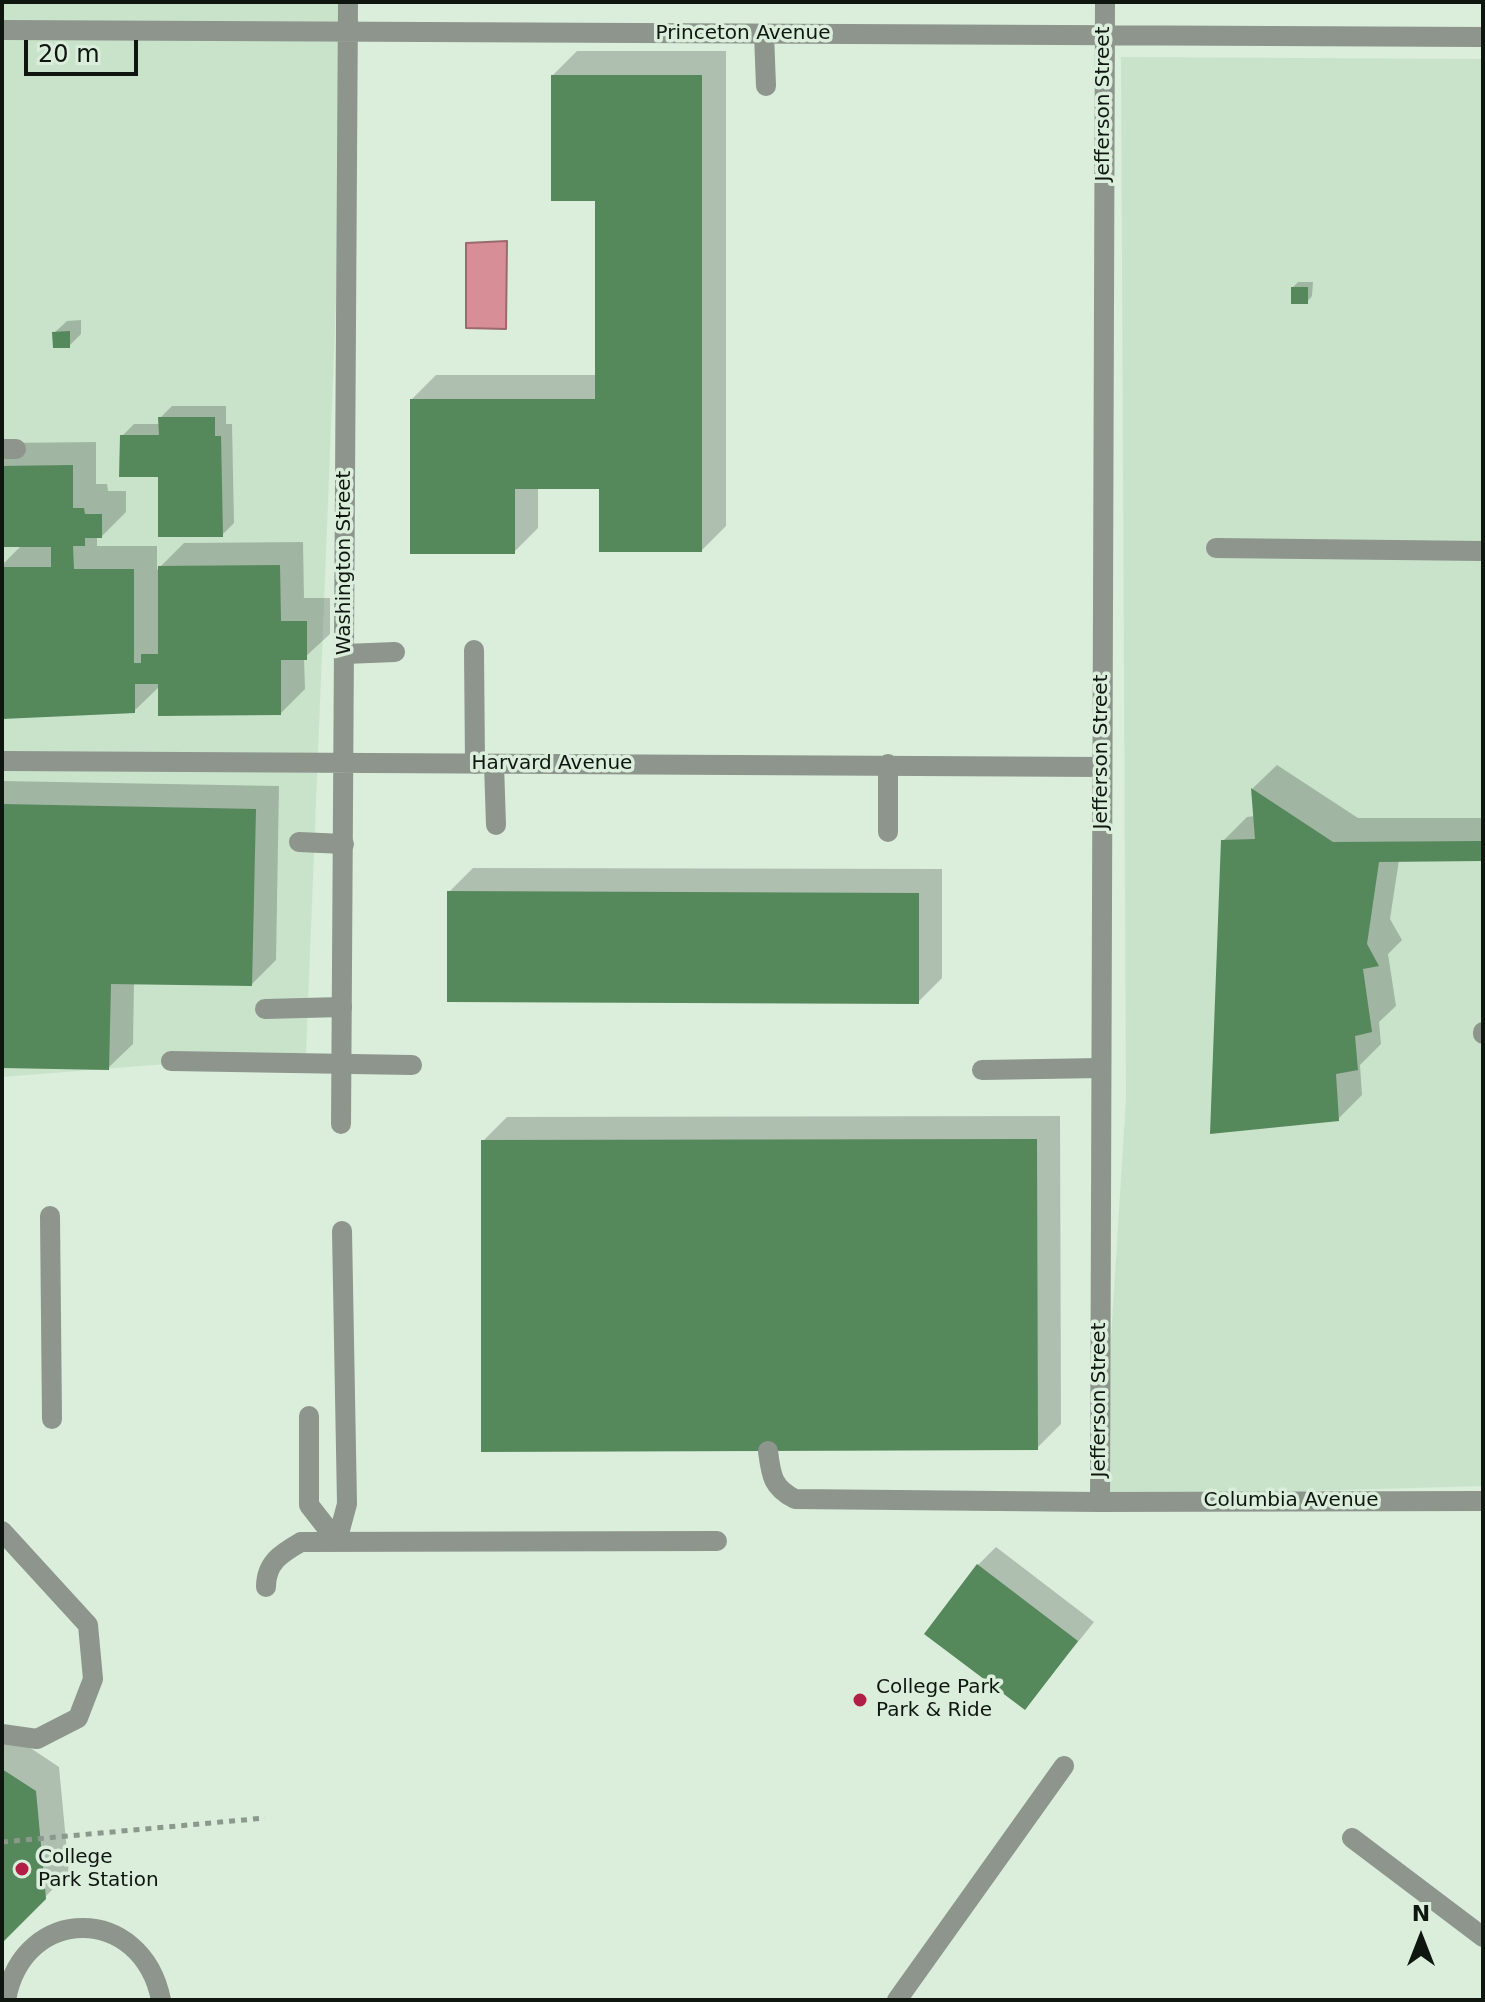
<!DOCTYPE html>
<style>
body{margin:0}
#map{position:relative;width:1485px;height:2002px;overflow:hidden;background:#daeedb;font-family:"DejaVu Sans",sans-serif}
canvas{display:block}
.frame{position:absolute;inset:0;border:4px solid #0f1610;pointer-events:none}
.north{position:absolute;left:1381px;top:1898px;width:80px;height:80px;-webkit-text-stroke:6px #daeedb;paint-order:stroke;rotate:0deg;font-size:22px;font-weight:700;line-height:32px;text-align:center;color:#0f1610}
.north::after{content:'';display:block;margin:auto;width:28px;height:36px;background:#0f1610;clip-path:polygon(50% 0,100% 100%,50% 72%,0 100%)}
.scale{position:absolute;left:24px;top:40px;width:114px;height:36px;box-sizing:border-box;border:4px solid #0f1610;border-top:0;padding-left:10px;font-size:24px;line-height:28px;white-space:nowrap;color:#0f1610;-webkit-text-stroke:6px #daeedb;paint-order:stroke}
</style>
<div id="map">
<canvas width="1485" height="2002"></canvas>
<div class="frame"></div>
<div class="north">N</div>
<div class="scale">20 m</div>
</div>
<script>
const context = document.querySelector('canvas').getContext('2d');
context.lineJoin = 'round';
function fill(path, color) {
  context.fillStyle = color;
  context.fill(path, 'evenodd');
}
function trace(path, color, width, dash) {
  context.strokeStyle = color;
  context.lineWidth = width;
  context.lineCap = dash ? 'butt' : 'round';
  context.setLineDash(dash || []);
  context.stroke(path);
}
function drawText(font, color, halo, rows, align = 'center') {
  context.font = font + ' "DejaVu Sans",sans-serif';
  context.lineWidth = 7;
  context.setLineDash([]);
  context.textBaseline = 'middle';
  context.strokeStyle = halo;
  context.fillStyle = color;
  for (const [text, x, y, turn = 0] of rows) {
    context.save();
    context.translate(x, y);
    context.rotate((+turn || 0) * Math.PI / 180);
    context.textAlign = isNaN(turn) ? turn : align;
    if (halo) context.strokeText(text, 0, 0);
    context.fillText(text, 0, 0);
    context.restore();
  }
}
const built = new Path2D(`
 M2 2H348L306 1053 2 1077Z
 M1121 57 1483 59V1486L1101 1497 1126 1098Z`);
const water = new Path2D(`
 M507 241 506 329 466 328V243Z`);
const shadow = new Path2D(`
 M577 51H726V526L702 550 601 487H538V528L514 552 412 399 436 375H597V199L553 75Z
 M1298 282H1313L1312 296 1307 302 1293 287Z
 M81 320V334L69 346 54 333 67 321Z
 M172 406H226V424H232L234 523 222 535 122 436 134 424H160V418Z
 M96 442V484H107L108 491H126V512L102 536H97V546H157V570L184 543 303 542 304 598H330V634L304 658 305 689 281 713 160 686 134 711 2 717V565L22 545H2V443Z
 M1277 765 1358 818H1483V859L1399 860 1390 919 1402 940 1388 954 1396 1006 1379 1022 1381 1044 1360 1065 1362 1095 1338 1119 1223 841 1247 817 1255 816 1253 788Z
 M2 781 279 786 276 960 252 984 134 982 133 1044 108 1068 2 1066Z
 M473 868 942 869V978L918 1002 449 892Z
 M1060 1116 1061 1424 1037 1448 483 1141 507 1117Z
 M996 1547 1094 1622 1025 1708 978 1565Z
 M2 1729 59 1767 69 1873 2 1940Z`);
const building = new Path2D(`
 M551 75H702V552H599V489H515V554H410V399H595V201H551Z
 M1291 287H1308V304H1291Z
 M70 331V348H53L52 332Z
 M158 417H215V436H221L223 537H158V477H119L120 435H159Z
 M73 465V508H84L85 514H102V538H85V546H73L74 569H134V663H141V654H158V566L280 565 281 621H307V660H281V715L158 716V684H135V713L2 719V567H51V547H2V466Z
 M1251 788 1333 842 1483 841V861L1379 862 1367 944 1379 966 1363 969 1372 1032 1355 1036 1358 1070 1336 1074 1339 1121 1210 1134 1221 840 1255 839Z
 M2 804 256 809 252 986 111 984 109 1070 2 1068Z
 M447 891 919 893V1004L447 1002Z
 M1037 1139 1038 1450 481 1452V1140Z
 M977 1564 1078 1641 1025 1710 924 1634Z
 M2 1769 36 1791 46 1899 2 1943Z`);
const path = new Path2D(`
 M2 1842 265 1818`);
const service = new Path2D(`
 M764 34 766 86
 M2 449H16
 M1216 548 1483 551
 M474 650 475 764
 M345 654 395 652
 M494 764 496 825
 M888 764V832
 M299 842 344 844
 M265 1009 342 1007
 M1483 1032V1034
 M171 1061 412 1065
 M982 1070 1101 1068
 M50 1216 52 1419
 M309 1416V1505L337 1541
 M768 1451C771 1475 772 1487 795 1499L1100 1502
 M2 1531 88 1625 93 1679 78 1718 37 1739 2 1734
 M337 1541 347 1504 342 1231
 M266 1587C266 1562 282 1553 301 1542L717 1541
 M1352 1838 1483 1937
 M6 2000C23 1904 142 1904 161 2000
 M897 2000 1064 1766`);
const minor = new Path2D(`
 M1105 2 1100 1502 1483 1501
 M2 30 1483 37
 M2 761 1102 767
 M341 1124 348 2`);
const markers = [
 [860,1700,8,"#b11f47"],
 [22,1869,8,"#b11f47"]
];
const streetNames = [
 ["Princeton Avenue",743,34],
 ["Jefferson Street",1104,104,-90],
 ["Washington Street",345,563,-90],
 ["Jefferson Street",1102,752,-90],
 ["Harvard Avenue",552,764],
 ["Jefferson Street",1100,1400,-90],
 ["Columbia Avenue",1291,1501]
];
const poiNames = [
 ["College Park",876,1688],
 ["Park & Ride",876,1711],
 ["College",38,1858],
 ["Park Station",38,1881]
];
fill(built, '#c9e3cb');
fill(water, '#d78e96');
trace(water, '#9b6a6e', 2);
fill(shadow, '#0003');
fill(building, '#55885a');
trace(path, '#8a998b', 5, [6, 6]);
trace(service, '#8d958d', 20);
trace(minor, '#8d958d', 20);
for (const [x, y, r, color] of markers) {
  const dot = new Path2D();
  dot.arc(x, y, r, 0, 2 * Math.PI);
  context.fillStyle = color;
  context.fill(dot);
  trace(dot, '#daeedb', 3);
}
drawText('20px', '#0f1610', '#daeedb', streetNames);
drawText('20px', '#0f1610', '#daeedb', poiNames, 'left');
</script>
